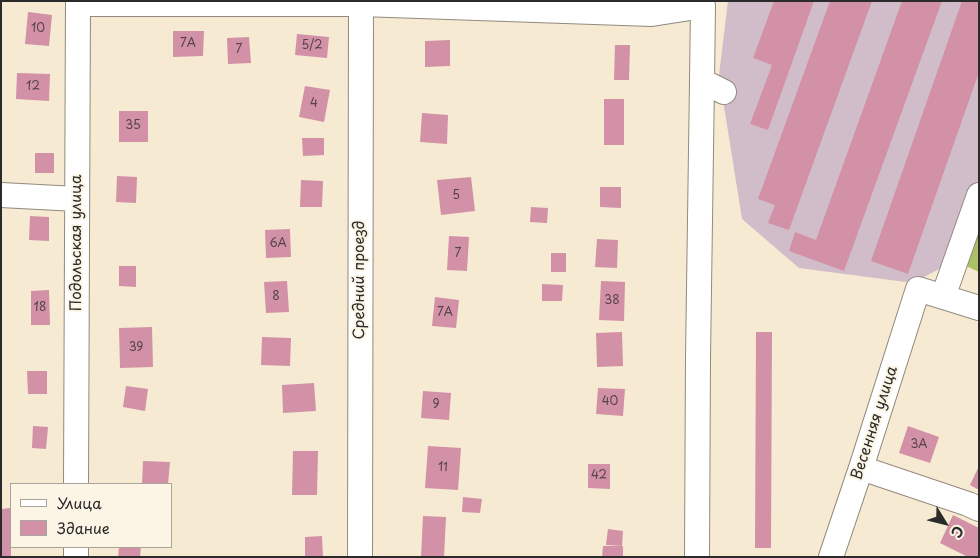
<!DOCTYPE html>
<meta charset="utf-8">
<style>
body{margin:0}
#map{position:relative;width:980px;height:558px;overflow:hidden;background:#f7ead2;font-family:"Playpen Sans",sans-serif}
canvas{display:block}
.frame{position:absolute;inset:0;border:2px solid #2b2b2b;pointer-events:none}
.legend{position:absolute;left:10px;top:483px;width:162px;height:65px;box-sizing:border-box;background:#fcf5e5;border:1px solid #a8a49b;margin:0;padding:6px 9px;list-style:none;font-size:15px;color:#2b2b2b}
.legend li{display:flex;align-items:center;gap:10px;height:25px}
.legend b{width:25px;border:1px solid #a8a49b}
.north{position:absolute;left:920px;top:498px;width:50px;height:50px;-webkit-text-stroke:4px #fcf5e5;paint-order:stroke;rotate:126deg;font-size:14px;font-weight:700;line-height:20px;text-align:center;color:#2b2b2b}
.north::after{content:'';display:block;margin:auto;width:18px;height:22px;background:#2b2b2b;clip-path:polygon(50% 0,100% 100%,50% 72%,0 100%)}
</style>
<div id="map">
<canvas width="980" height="558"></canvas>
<div class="frame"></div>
<ul class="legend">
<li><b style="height:6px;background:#fff"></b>Улица</li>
<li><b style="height:14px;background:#d291a6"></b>Здание</li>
</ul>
<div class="north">С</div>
</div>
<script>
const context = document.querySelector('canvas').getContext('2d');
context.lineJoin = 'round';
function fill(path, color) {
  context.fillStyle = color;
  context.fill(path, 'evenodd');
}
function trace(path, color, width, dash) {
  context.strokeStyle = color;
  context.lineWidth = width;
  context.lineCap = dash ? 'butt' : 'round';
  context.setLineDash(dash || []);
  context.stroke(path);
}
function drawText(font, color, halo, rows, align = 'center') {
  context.font = font + ' "Playpen Sans",sans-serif';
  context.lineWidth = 4;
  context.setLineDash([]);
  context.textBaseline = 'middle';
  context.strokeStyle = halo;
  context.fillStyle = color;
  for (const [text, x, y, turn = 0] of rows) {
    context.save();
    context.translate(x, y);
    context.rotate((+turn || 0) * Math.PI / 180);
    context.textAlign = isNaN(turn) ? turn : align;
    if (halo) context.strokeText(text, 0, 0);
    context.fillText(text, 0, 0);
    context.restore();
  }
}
const industrial = new Path2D(`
 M728 1H979V191L954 261 913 283 799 268 742 219 719 75Z`);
const green = new Path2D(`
 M979 215V272L962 264Z`);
const building = new Path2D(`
 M774 1H814L768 130 750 124 772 65 753 58Z
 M830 1H872L789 230 768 223 775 205 758 199Z
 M902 1H942L844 271 789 251 795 232 816 240Z
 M962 1H979V72L908 274 871 261Z
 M28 12 52 15 49 46 25 44Z
 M173 31H204L203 56 173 57Z
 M297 34 329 37 327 58 295 55Z
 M249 37 251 63 228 64 227 38Z
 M450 40V66L425 67V41Z
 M615 45H630L629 80H614Z
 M17 73 50 74 49 101 16 99Z
 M305 86 330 90 324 122 299 117Z
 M604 99H624V145H604Z
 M119 111H148V142H119Z
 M422 113 448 115 447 144 420 142Z
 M302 138H324V155L303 156Z
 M35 153H54V173H35Z
 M117 176 137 177 136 203 116 202Z
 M471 177 475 211 441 215 437 180Z
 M301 180 323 181 322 207H300Z
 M600 187H621V208L600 207Z
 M531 207 548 208 547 223 530 222Z
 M30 216 49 217V241L29 240Z
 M290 229 291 257 266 258 265 230Z
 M449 236 469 237 467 271 447 270Z
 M597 239 618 240 617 268 595 267Z
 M551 253H566V272H551Z
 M119 266H136V287L119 286Z
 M287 281 289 312 266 313 264 282Z
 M601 281 625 282 624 321 599 320Z
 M542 284 563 285 562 301H542Z
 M49 290 50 325H31V291Z
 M435 297 459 300 456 328 432 326Z
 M152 327 153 367 120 368 119 328Z
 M622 332 623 366 597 367 596 333Z
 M756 332H772L771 548H755Z
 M262 337 291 338 290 366 261 365Z
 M27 371H47V394H28Z
 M314 383 316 411 283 413 282 385Z
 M126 386 148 389 145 411 123 407Z
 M598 388 625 389 623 416 596 414Z
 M423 391 451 393 449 420 421 418Z
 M33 426 48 427 46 449 32 448Z
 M908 426 939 437 930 463 899 453Z
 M428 446 461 448 458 490 425 488Z
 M293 451H318L317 495H292Z
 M143 461 170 462 168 484H142Z
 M588 464H610V489L588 488Z
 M979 466V490L970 485Z
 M463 497 482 499 480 513 462 512Z
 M11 508V557H1V509Z
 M953 515 979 528V557H968L940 543Z
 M423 516 446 517 444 557H421Z
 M608 529 623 531 622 546 606 545Z
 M322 536 323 557H305V537Z
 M603 546H623V557H602Z
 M119 547H141L140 557H118Z`);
const minor = new Path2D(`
 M78 4H361L652 14 703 6 702 81 724 92
 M1 195 77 199
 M943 297 979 195
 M861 468 968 504 979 509
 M76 484 78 1
 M76 557V547
 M360 557 361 4
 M697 557 698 358 702 81
 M831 557 861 468 918 289 979 308`);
const numberNames = [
 ["10",38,29],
 ["7А",188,44],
 ["5/2",312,46],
 ["7",239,50],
 ["12",33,87],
 ["4",314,104],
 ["35",133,126],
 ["5",456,196],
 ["6А",278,244],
 ["7",458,254],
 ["8",276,297],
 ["38",612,301],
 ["18",40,308],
 ["7А",445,313],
 ["39",136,348],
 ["40",610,402],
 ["9",436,405],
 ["3А",919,445],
 ["11",443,468],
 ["42",599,476]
];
const streetNames = [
 ["Подольская улица",77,243,-90],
 ["Средний проезд",360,280,-90],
 ["Весенняя улица",875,423,-72]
];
fill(industrial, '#d1bdca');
fill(green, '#abc166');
fill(building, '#d291a6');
trace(minor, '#918a7e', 26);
trace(minor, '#fff', 24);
drawText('12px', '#55444a', null, numberNames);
drawText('15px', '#2b2b2b', '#fcf5e5', streetNames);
</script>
